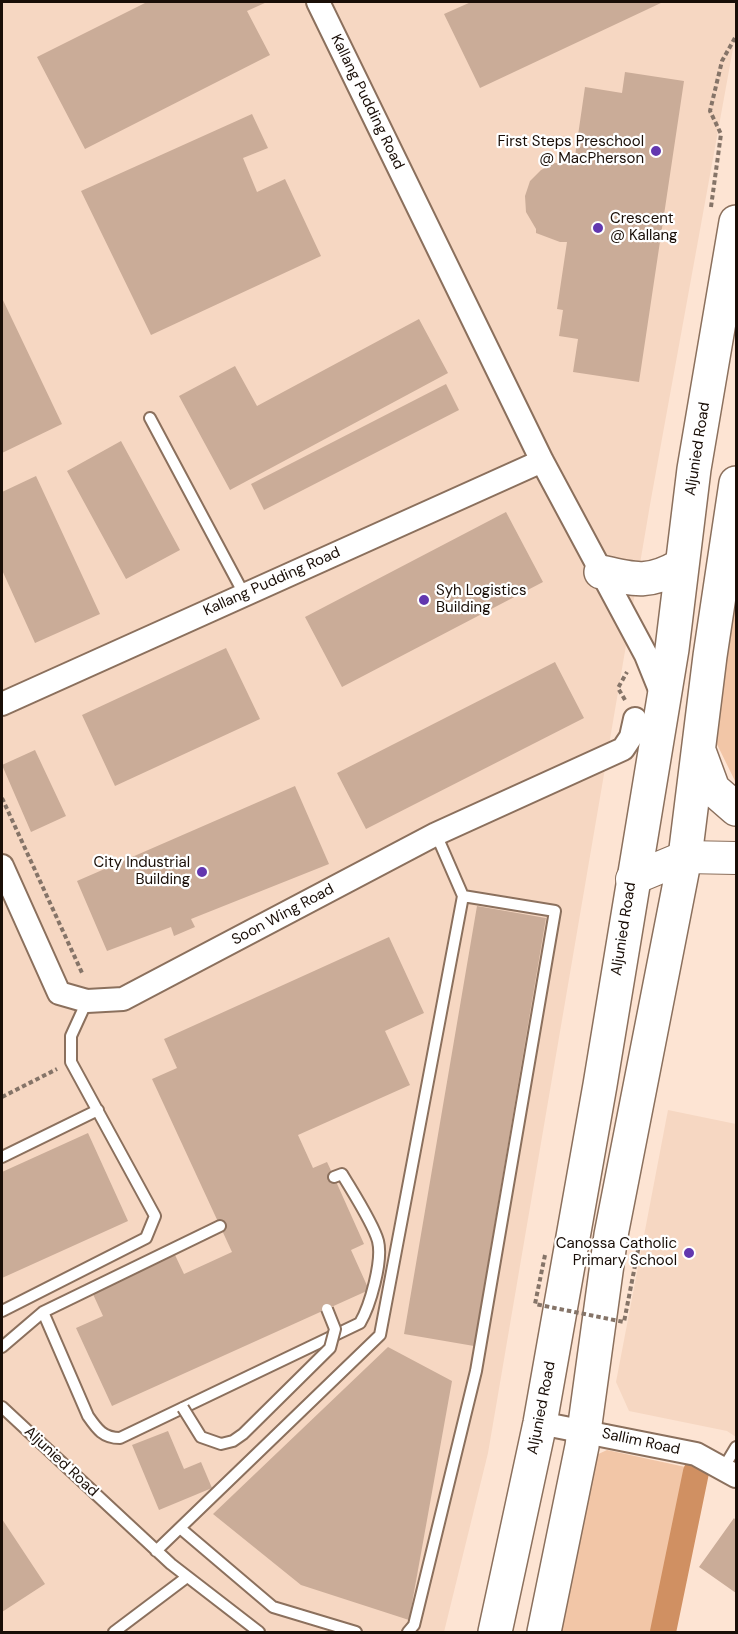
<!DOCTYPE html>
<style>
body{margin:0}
#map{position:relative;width:738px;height:1634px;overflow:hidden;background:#fde4d3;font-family:"DM Sans",sans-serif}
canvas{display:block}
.frame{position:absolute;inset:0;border:3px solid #190e07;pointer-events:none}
</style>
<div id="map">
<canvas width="738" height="1634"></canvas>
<div class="frame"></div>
</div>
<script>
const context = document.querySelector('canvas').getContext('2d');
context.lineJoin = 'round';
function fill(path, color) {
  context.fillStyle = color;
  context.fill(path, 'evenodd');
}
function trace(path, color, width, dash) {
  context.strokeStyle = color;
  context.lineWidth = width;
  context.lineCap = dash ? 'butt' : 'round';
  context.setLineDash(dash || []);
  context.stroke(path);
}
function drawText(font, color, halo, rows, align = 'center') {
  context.font = font + ' "DM Sans",sans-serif';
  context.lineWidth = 4.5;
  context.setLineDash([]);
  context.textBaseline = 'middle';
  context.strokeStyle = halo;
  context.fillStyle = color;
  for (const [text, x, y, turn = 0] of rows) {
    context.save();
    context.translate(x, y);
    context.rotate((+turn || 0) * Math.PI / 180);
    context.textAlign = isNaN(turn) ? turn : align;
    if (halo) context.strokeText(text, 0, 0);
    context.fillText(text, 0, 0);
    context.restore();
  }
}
const built = new Path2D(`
 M2 2H736V32L651 499 488 1453 444 1632H2Z
 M668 1110 736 1124V1437L727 1431 629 1411 616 1382Z`);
const green = new Path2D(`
 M736 580V783L710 730Z
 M607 1450 690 1468 655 1632H557L592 1457Z`);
const canal = new Path2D(`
 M663 1632 696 1472`);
const building = new Path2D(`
 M147 2H267L247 11 270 55 85 149 37 57Z
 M471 2H663L480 88 444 14Z
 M625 72 684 81 639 382 573 372 578 339 559 336 563 310 557 309 567 242H560L536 233V229L526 212 525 196 530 181 541 170 555 163H574L585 87 622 93Z
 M252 114 268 148 243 158 257 192 285 179 321 256 151 335 81 191Z
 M2 298 62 424 2 453Z
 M419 319 448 373 230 490 179 396 235 366 257 406Z
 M446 384 459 410 264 510 251 484Z
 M121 441 180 550 126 579 67 471Z
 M36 476 100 614 35 643 2 570V492Z
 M506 512 543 582 342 687 305 617Z
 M226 648 260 719 115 786 82 715Z
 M555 662 584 718 366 829 337 773Z
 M35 750 66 816 31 832 2 765Z
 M295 786 329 864 191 919 195 927 174 936 171 927 107 951 77 881Z
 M477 906 546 918 474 1346 404 1334Z
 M389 937 424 1013 385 1031 410 1085 298 1135 313 1168 327 1162 334 1177 364 1244 351 1250 369 1290 112 1406 76 1328 103 1316 92 1292 175 1255 184 1274 232 1252 152 1079 177 1068 164 1039Z
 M88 1133 128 1221 2 1278V1172Z
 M388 1347 452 1381 409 1620 301 1585 213 1514Z
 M168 1431 184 1469 201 1462 212 1488 159 1510 132 1445Z
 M734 1518 736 1521V1593L699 1567Z
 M2 1519 45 1584 2 1612Z`);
const path = new Path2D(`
 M711 207 721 134 710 111 722 61 736 36
 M625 700 618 688 627 672
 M2 798 83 975
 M2 1097 57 1069`);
const lane = new Path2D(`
 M150 418 244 594
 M2 1157 98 1110
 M2 1311 146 1238 155 1216 71 1062V1036L87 1001
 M43 1312 88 1416C97 1429 103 1438 120 1438L360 1323C370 1306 383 1261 378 1241 373 1223 352 1191 342 1174L334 1177
 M2 1347 43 1312 220 1226
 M2 1407 171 1564 259 1632
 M724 1467 736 1447
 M180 1528 273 1607 356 1632
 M156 1551 380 1335 463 896 436 834
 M114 1632 187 1577
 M408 1632 414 1625 476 1371 555 911 463 896`);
const street = new Path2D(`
 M318 2 542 461 646 655 663 697
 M2 704 542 461
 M2 866 59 993 87 1001 123 999 436 834 623 749 631 737 635 719
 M540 1423 696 1454 736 1476`);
const secondary = new Path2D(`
 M632 879 685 857 736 858`);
const primary = new Path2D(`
 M601 572C635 580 649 584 680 566
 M699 751 713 789 736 809
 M495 1632 540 1423 600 1085 672 649 694 469 736 222
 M544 1632 582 1446 611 1235 685 857 710 656 736 483`);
const pathBridge = new Path2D(`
 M545 1255 535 1304 624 1322 640 1240`);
const laneBridge = new Path2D(`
 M183 1408 201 1437 221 1444 233 1441 243 1434 330 1348 335 1329 327 1309`);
const markers = [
 [656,151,6,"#6237af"],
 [598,228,6,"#6237af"],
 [424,600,6,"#6237af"],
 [202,872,6,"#6237af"],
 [689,1253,6,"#6237af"]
];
const streetNames = [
 ["Kallang Pudding Road",367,102,64],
 ["Aljunied Road",698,449,-81],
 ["Kallang Pudding Road",272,582,-24],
 ["Soon Wing Road",283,915,-28],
 ["Aljunied Road",624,929,-81],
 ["Aljunied Road",542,1408,-79],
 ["Sallim Road",641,1442,12],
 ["Aljunied Road",61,1462,43]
];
const poiNames = [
 ["First Steps Preschool",644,142],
 ["@ MacPherson",644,159],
 ["Crescent",610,219,"left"],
 ["@ Kallang",610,236,"left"],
 ["Syh Logistics",436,591,"left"],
 ["Building",436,608,"left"],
 ["City Industrial",190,863],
 ["Building",190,880],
 ["Canossa Catholic",677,1244],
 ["Primary School",677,1261]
];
fill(built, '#f6d7c2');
fill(green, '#f2c6a7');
trace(canal, '#d09062', 26);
fill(building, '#caac98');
trace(lane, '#8b705d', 14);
trace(street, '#8b705d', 26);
trace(secondary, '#8b705d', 34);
trace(primary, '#8b705d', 36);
trace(path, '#857468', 4, [4.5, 3]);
trace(lane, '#fff', 10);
trace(street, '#fff', 22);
trace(secondary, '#fff', 32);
trace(primary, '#fff', 33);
trace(laneBridge, '#8b705d', 14, []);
trace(pathBridge, '#857468', 4, [4.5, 3]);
trace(laneBridge, '#fff', 10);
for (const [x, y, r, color] of markers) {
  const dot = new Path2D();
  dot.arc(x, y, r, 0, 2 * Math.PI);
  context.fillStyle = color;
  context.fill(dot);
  trace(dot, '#fff', 2);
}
drawText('15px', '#190e07', '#fff', streetNames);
drawText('15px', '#190e07', '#fff', poiNames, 'right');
</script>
